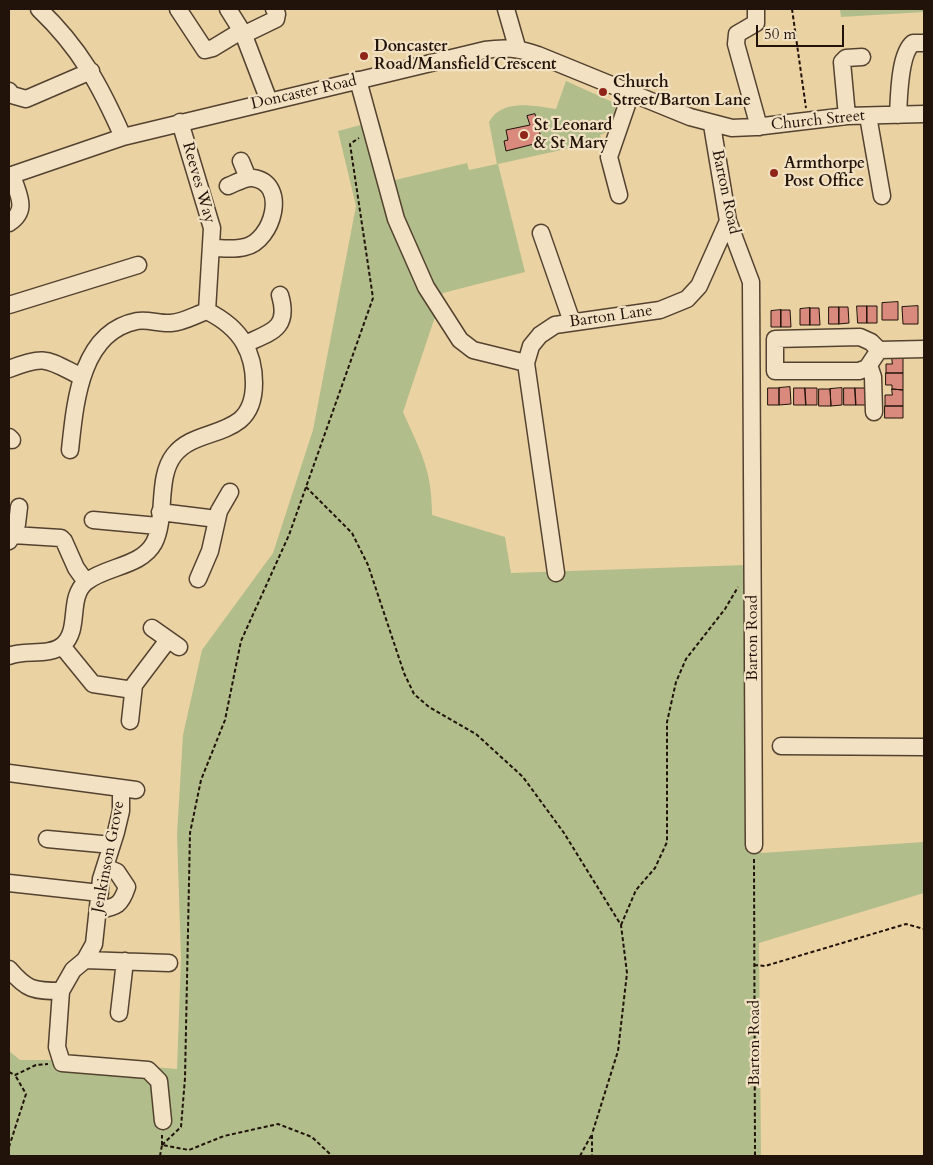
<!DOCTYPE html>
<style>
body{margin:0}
#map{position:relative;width:933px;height:1165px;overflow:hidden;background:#ebd2a3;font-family:Cardo,serif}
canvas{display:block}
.frame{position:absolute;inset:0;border:10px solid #21120a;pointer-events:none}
.scale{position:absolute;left:756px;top:25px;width:88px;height:22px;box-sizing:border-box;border:2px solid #21120a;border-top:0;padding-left:6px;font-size:15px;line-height:18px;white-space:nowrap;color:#21120a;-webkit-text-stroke:4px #f2e2c3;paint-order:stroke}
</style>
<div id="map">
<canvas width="933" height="1165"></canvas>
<div class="frame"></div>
<div class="scale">50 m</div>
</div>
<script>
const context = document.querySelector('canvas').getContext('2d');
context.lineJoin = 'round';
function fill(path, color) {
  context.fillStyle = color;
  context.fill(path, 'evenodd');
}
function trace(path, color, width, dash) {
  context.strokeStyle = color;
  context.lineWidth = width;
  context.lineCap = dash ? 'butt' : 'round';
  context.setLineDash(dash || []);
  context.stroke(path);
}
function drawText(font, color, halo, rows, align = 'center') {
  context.font = font + ' Cardo,serif';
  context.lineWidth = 4.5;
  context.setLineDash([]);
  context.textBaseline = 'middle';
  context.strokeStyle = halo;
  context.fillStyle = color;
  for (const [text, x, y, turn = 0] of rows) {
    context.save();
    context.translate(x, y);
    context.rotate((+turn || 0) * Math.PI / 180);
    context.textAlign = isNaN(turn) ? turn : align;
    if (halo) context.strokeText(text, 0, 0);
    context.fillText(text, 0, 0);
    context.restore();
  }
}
const green = new Path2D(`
 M840 9H924V12L841 17Z
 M566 81 619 105 607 132 600 135 602 141 498 164 525 272 443 293 403 412C421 453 432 469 432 515L505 537 511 573 746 565 745 844 762 853 924 842V893L759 943 761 1156H9V1051L20 1060H69L177 1069 181 958 177 834 183 735 202 650 273 553 313 430 356 206 338 131 379 120 395 180 467 163 469 170 497 164 489 122C502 98 534 106 556 109Z`);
const building = new Path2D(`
 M535 114 542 142 506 151 504 141 508 140 506 130 530 125 527 116Z
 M898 302V320H882V303Z
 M857 306H867V323H858Z
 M867 306H877V323H867Z
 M918 306V324H903L902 307Z
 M829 307H839V324H829Z
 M839 307H848L849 323 839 324Z
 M810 308V325H800V309Z
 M810 308H819L820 325H810Z
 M781 310V327H771V311Z
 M781 310H790L791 327H781Z
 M892 358H903V373H886V364H892Z
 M886 373H903V390L892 389V385H886Z
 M790 387 791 404 779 405V388Z
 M768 388H779V405H768Z
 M794 388H805L806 405H794Z
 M805 388H817V405H806Z
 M842 388V405L831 406 830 389Z
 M844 388H855L856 405H844Z
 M855 388H867V405H856Z
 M819 389H830L831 406H819Z
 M892 389 903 390V406H885V395H892Z
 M885 406H903V418H885Z`);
const path = new Path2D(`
 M792 9 806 108
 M306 487 352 533 368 565 404 673 414 694 429 707 476 734 523 777 564 833 621 925 627 973 618 1051 592 1134
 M754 859 755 1156
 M621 925 636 890 655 868 667 842V722L676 682 686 659 725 609 738 587
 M754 965 765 966 906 924 924 929
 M9 1072 15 1075 36 1065 48 1064
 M162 1145 181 1127 185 1078 190 833 201 780 225 720 241 641 289 535 373 298 350 144 359 138
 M162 1145V1135
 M9 1147 26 1094 15 1075
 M160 1156 162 1145 189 1150 224 1136 278 1124 312 1137 332 1156
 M580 1156 592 1134V1156`);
const minor = new Path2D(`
 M39 9C80 48 100 85 123 137
 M178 9 205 50 213 48 241 31
 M228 9 243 33 269 101
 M506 9 517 47
 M756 9V23L737 34 736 44 759 127
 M243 35 276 19 277 14 274 9
 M358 80 396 219 426 287 460 340 473 350 526 363
 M9 91 12 95 26 99 91 71
 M898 115C899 98 899 54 913 43H924
 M847 116 842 62 846 58 862 57
 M868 116 882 196
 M712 125 728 221 751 282 754 845
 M241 161 248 178
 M9 176 123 137 485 50C505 47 518 48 538 55L690 117 732 128 755 127 847 116 924 114
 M619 195 609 157 631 93
 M9 223C29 210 18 195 12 175
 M541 233 572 322
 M211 248C222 248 234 250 245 247 273 241 289 183 253 178 245 177 236 183 228 186
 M9 305 138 265
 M245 344C271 332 290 329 280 295
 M879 350 867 368 859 371H775V339L860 337 871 342 879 350 924 349
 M869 365 873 377 874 412
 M9 369C47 354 47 360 82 377
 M9 437 12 440
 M70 450C75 404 80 332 137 321 148 319 160 324 171 323 184 322 195 315 207 311
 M160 512 217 519
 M93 520 158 526
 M13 535 61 538 64 541 76 568 86 582
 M9 541 17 524 19 507
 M556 573 526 363 531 346 540 335 555 325 660 310 687 299 699 286 728 221
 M198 579 210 551 219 511 230 492
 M152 628 179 647
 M62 646 93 684 133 690
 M9 656C25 649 49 657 63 645 81 629 67 598 86 582 106 566 141 567 154 543 167 518 156 478 174 455 190 434 220 436 240 420 260 403 256 364 244 343 236 329 221 318 207 311L212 228 180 122
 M130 721 134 685 168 640
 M781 746 924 747
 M9 773 136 790
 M47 839 112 845
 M9 883 100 893
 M98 910C117 907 121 905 127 887L117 872 105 867
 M85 960 169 963
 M9 969C27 990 33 991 61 991L73 970 85 960 94 944 101 879 116 832 121 811V789
 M61 991 57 1047 62 1063 148 1070 159 1081 163 1121
 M119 1013 125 961`);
const markers = [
 [364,56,5,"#8f2418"],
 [603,92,5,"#8f2418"],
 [524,135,5,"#8f2418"],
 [774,173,5,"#8f2418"]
];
const poiNames = [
 ["Doncaster",374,47],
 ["Road/Mansfield Crescent",374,65],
 ["Church",613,83],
 ["Street/Barton Lane",613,101],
 ["St Leonard",534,126],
 ["& St Mary",534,144],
 ["Armthorpe",784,164],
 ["Post Office",784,182]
];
const streetNames = [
 ["Doncaster Road",304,93,-13],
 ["Church Street",818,121,-6],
 ["Reeves Way",198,183,74],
 ["Barton Road",725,192,78],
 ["Barton Lane",611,317,-8],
 ["Barton Road",753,638,-90],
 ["Jenkinson Grove",109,857,-79],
 ["Barton Road",755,1043,-90]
];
fill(green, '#b1bd8a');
fill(building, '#d98a7d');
trace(building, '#21120a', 1);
trace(minor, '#544230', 19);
trace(path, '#21120a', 2, [4, 2.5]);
trace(minor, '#f2e2c3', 16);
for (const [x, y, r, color] of markers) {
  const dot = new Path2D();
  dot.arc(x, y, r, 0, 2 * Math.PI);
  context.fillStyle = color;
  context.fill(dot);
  trace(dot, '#f2e2c3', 2);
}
drawText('bold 16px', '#21120a', '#f2e2c3', poiNames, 'left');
drawText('16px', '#21120a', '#f2e2c3', streetNames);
</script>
